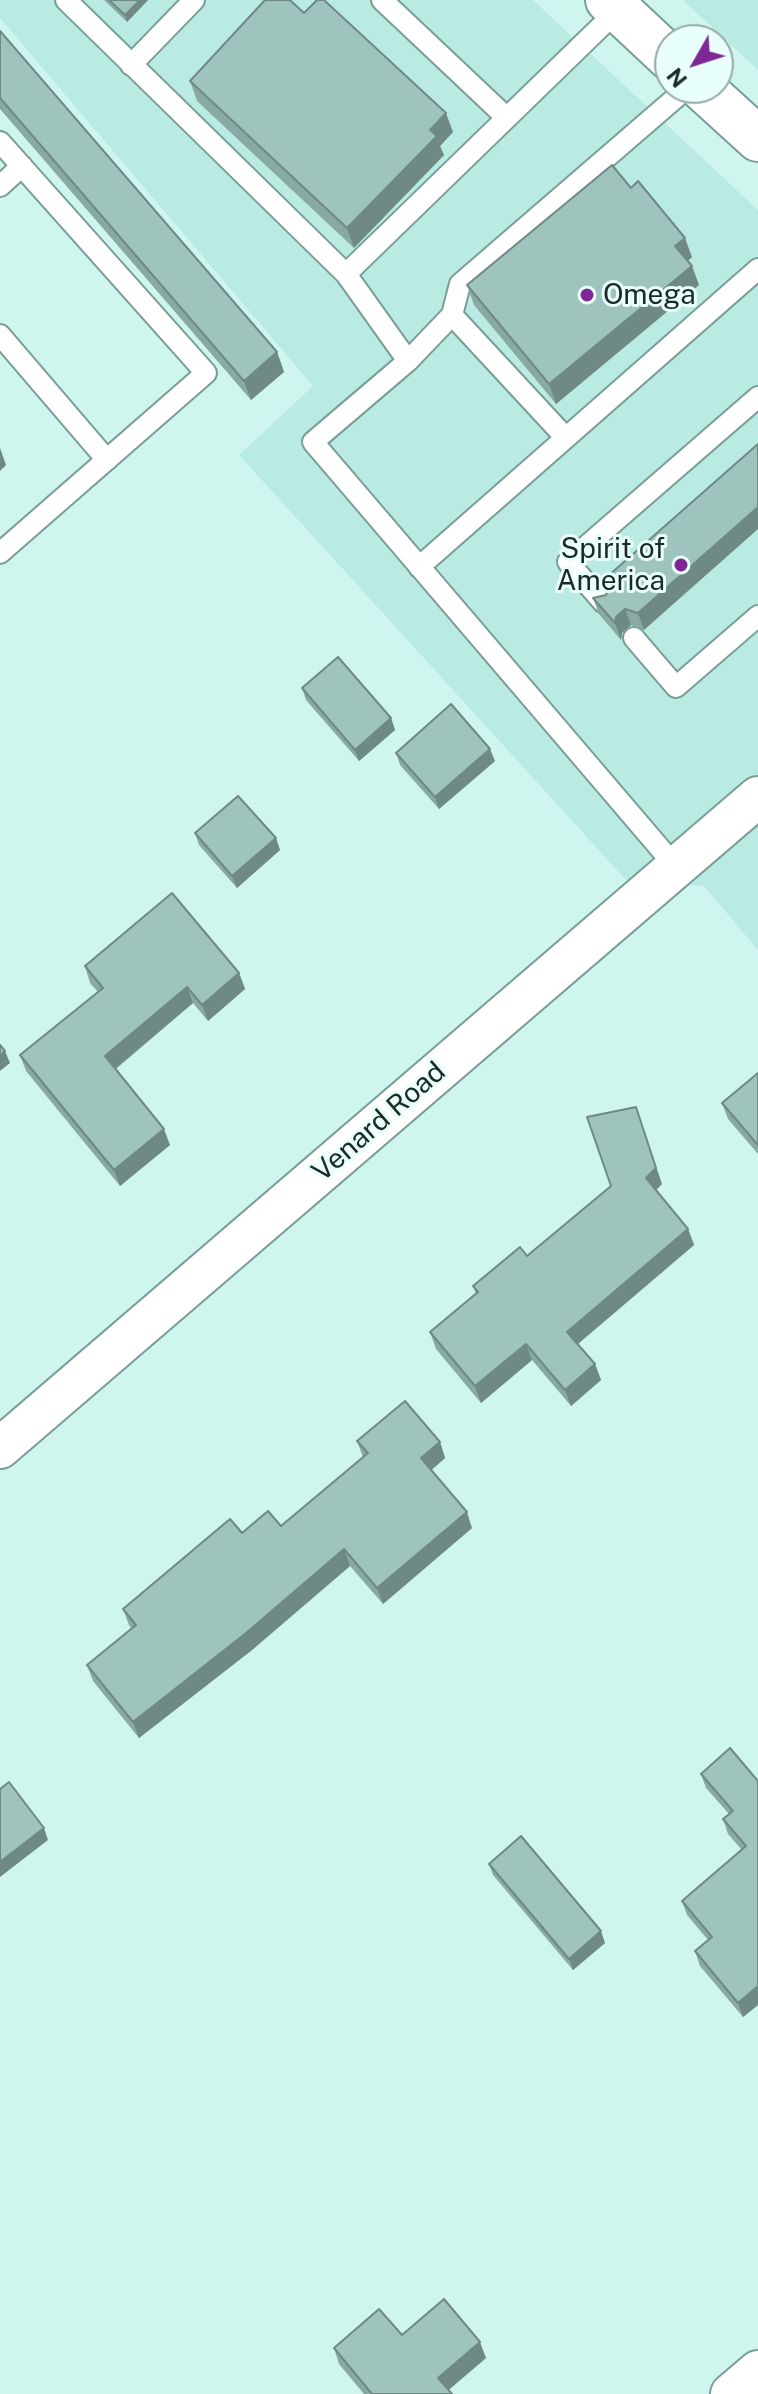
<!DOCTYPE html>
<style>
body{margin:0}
#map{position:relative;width:758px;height:2394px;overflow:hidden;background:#cff5ef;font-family:"Public Sans",sans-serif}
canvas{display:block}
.north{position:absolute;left:654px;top:24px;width:80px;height:80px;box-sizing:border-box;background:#e8fffb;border:2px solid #96a9a6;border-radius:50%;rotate:231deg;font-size:22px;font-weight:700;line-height:32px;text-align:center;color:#1b2927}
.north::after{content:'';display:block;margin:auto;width:28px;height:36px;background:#7e2795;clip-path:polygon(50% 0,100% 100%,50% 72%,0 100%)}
</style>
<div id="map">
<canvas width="758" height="2394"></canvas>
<div class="north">N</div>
</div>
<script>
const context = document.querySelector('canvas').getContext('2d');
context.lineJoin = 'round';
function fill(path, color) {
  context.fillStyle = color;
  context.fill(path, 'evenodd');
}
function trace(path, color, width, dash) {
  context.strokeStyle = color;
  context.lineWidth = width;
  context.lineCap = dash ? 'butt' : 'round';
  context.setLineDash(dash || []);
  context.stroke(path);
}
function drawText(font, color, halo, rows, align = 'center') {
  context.font = font + ' "Public Sans",sans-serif';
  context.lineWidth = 6;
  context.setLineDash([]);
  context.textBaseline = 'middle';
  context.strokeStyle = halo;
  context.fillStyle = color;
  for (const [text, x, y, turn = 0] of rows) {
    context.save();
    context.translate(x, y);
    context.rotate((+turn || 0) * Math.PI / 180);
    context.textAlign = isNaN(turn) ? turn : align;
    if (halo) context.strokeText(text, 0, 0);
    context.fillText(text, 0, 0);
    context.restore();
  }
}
const built = new Path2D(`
 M0 0H533L758 210V950L704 886 625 879 239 455 313 386 0 18Z
 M683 0H758V70Z`);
const lane = new Path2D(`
 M66 0 346 274 621 7
 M382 0 507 118
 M131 65 194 0
 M0 142 206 373 0 553
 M0 186 22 166
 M346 274 408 361
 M452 315 460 284 687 88
 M0 335 107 460
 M566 438 452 315 408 361 313 442 676 867
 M419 567 758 269
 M603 602 568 562 758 397
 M634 638 676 687 758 616`);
const street = new Path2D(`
 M0 1448 758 797
 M731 2394 758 2371`);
const primary = new Path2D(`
 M608 0 670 58
 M702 88 758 139`);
const wall = new Path2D(`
 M104 0H148L127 22Z
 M304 13 453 132 440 146 444 155 354 248 197 101 190 81Z
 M0 31 277 352 284 372 251 400 0 109Z
 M631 188 692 257 688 261 699 285 556 404 474 305 467 285Z
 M758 444 644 630 631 625 622 633 621 640 599 614 593 598 606 595Z
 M302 688 391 718 395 730 359 761 306 700Z
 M396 753 495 761 439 809 400 765Z
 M195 833 276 838 280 850 237 888 199 845Z
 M85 966 239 973 245 989 208 1021 193 1003 116 1069 170 1145 120 1186 26 1071 20 1055 98 992 90 983Z
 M758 1073V1154L728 1119 722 1103Z
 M662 1184 656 1190 688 1229 694 1245 578 1344 595 1364 601 1380 571 1406 532 1360 481 1403 436 1349 430 1332 476 1294 473 1286 527 1256 611 1186Z
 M357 1441 440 1442 445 1458 431 1470 472 1528 383 1604 350 1566 252 1650 139 1738 93 1681 87 1665 132 1629 129 1625 123 1609 242 1533 281 1526 363 1457Z
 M701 1774 758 1781V2005L743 2017 700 1966 695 1951 708 1940 687 1915 682 1901 742 1850 728 1834 723 1819 729 1814 706 1788Z
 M489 1864 605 1943 573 1970 493 1875Z
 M402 2335 486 2358 448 2390 452 2394H364L339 2364 334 2348Z`);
const shadedWall = new Path2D(`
 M140 0H148L127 22 125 15Z
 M446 113 453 132 440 146 444 155 354 248 347 228Z
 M685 238 692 257 682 265 675 246Z
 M692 266 699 285 556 404 549 384Z
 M277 352 284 372 251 400 244 381Z
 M0 448 6 465 0 471Z
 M758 507V529L644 630 638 613Z
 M625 609 631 625 622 633 621 640 615 623 616 617Z
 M391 718 395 730 359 761 355 750Z
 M490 749 495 761 439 809 435 797Z
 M276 838 280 850 237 888 232 876Z
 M239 973 245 989 208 1021 202 1005Z
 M187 987 193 1003 111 1072 105 1056Z
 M5 1051 10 1063 0 1071V1056Z
 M636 1107 662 1184 652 1194 646 1178Z
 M164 1129 170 1145 120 1186 114 1170Z
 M688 1229 694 1245 573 1348 567 1332Z
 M526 1344 532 1360 481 1403 475 1386Z
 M595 1364 601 1380 571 1406 565 1390Z
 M440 1442 445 1458 427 1474 421 1458Z
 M467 1512 472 1528 383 1604 377 1588Z
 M344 1549 350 1566 252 1650 139 1738 133 1722Z
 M44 1828 48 1840 0 1877V1862Z
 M601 1931 605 1943 573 1970 569 1959Z
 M758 1986V2005L743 2017 738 2003Z
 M480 2342 486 2358 444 2394 438 2378Z`);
const building = new Path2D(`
 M109 0H140L125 15Z
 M265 0H290L304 13 317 0H324L446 113 430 130 437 136 347 228 190 81Z
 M0 31 277 352 244 381 0 98Z
 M612 165 631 188 638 181 685 238 675 246 692 266 549 384 467 285Z
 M758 444V507L638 613 625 609 616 617 615 623 593 598 606 595 610 584 607 577Z
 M338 657 391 718 355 750 302 688Z
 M451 704 490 749 435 797 396 753Z
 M238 796 276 838 232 876 195 833Z
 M172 893 239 973 202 1005 187 987 105 1056 164 1129 114 1170 20 1055 103 988 85 966Z
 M0 1045 5 1051 0 1056Z
 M758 1073V1145L722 1103Z
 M636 1107 656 1168 646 1178 688 1229 567 1332 595 1364 565 1390 526 1344 475 1386 430 1332 478 1292 473 1286 520 1247 527 1256 611 1186 587 1117Z
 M405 1401 440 1442 421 1458 467 1512 377 1588 344 1549 246 1633 133 1722 87 1665 136 1625 123 1609 230 1519 242 1533 268 1511 281 1526 368 1453 357 1441Z
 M730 1748 758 1781V1986L738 2003 695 1951 712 1937 682 1901 746 1846 723 1819 733 1811 701 1774Z
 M9 1782 44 1828 0 1862V1789Z
 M521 1836 601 1931 569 1959 489 1864Z
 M444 2299 480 2342 438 2378 452 2394H372L334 2348 379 2309 402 2335Z`);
const markers = [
 [587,295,8,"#7e2795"],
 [681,565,8,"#7e2795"]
];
const poiNames = [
 ["Omega",603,295],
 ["Spirit of",665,549,"right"],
 ["America",665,581,"right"]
];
const streetNames = [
 ["Venard Road",379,1122,-41]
];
fill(built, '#baebe3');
trace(lane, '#7a9d98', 24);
trace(street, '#7a9d98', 44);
trace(primary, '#7a9d98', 48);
trace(lane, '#fff', 20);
trace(street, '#fff', 40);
trace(primary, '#fff', 44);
fill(wall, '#89a9a3');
fill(shadedWall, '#6f8985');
fill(building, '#9fc4be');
trace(building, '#6f8985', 2);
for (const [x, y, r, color] of markers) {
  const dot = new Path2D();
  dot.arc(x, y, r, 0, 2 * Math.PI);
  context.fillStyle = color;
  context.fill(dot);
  trace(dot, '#e8fffb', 3);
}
drawText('28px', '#1b2927', '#e8fffb', poiNames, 'left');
drawText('28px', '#1b2927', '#e8fffb', streetNames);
</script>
